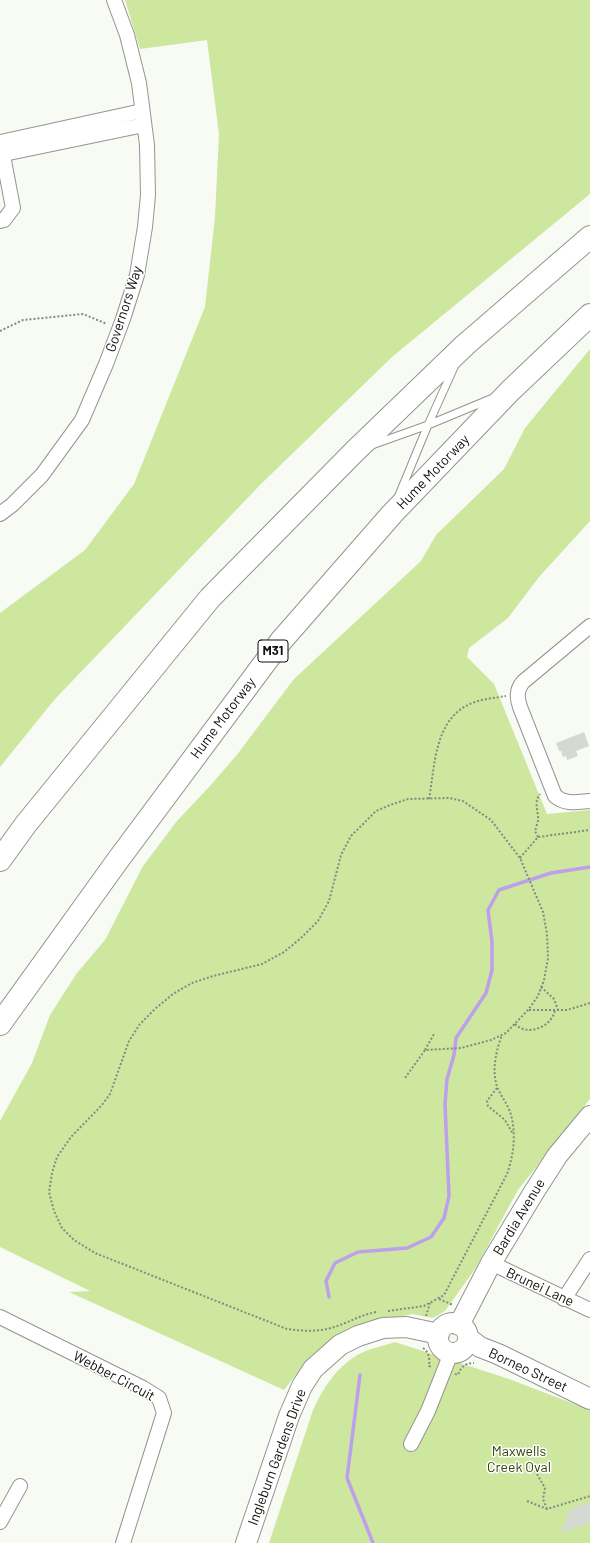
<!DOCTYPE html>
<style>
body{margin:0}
canvas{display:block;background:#f8faf4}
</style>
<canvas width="590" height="1543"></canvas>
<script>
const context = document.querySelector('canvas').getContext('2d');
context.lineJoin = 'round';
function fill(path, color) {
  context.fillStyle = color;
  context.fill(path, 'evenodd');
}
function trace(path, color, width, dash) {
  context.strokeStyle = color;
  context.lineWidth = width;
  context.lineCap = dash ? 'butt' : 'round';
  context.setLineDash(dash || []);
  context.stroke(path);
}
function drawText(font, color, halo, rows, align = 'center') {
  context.font = font + ' Barlow,sans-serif';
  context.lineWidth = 3;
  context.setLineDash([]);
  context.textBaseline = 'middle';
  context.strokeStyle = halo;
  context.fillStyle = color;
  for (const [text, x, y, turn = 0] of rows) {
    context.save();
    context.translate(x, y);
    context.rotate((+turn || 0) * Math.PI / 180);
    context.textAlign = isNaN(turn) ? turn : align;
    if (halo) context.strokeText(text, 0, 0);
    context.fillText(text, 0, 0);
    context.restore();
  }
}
const green = new Path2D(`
 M125 0H590V194L392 357 260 485 55 699 0 767V613L85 550 134 484 205 307 215 217 219 134 207 40 140 49Z
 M590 349V521L539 577 508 618 469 648 467 657 494 684 547 814 590 810V1099L518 1190 475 1269 445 1311 433 1318 412 1314 368 1324 335 1337 308 1359 284 1390 69 1292 90 1291 0 1247V1121L32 1063 50 1015 77 973 105 940 143 866 177 821 209 787 236 756 294 679 421 561 436 535 504 469 525 428Z
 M395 1342 509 1379 590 1410V1543H269L313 1410C323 1388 336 1368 357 1355 368 1349 383 1346 395 1342Z`);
const stream = new Path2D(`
 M329 1297 326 1281 335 1263 358 1252 407 1248 431 1237 444 1218 449 1196 445 1104 447 1079 454 1055 456 1038 486 993 492 970V942L488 910 499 890 551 873 590 867
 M360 1375 347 1478 373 1543`);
const building = new Path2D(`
 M584 732 589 746 576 751 578 756 567 760 566 756 563 757 561 751H559L556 743Z
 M590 1502V1523L561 1533 570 1509Z`);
const path = new Path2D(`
 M0 331 23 320 83 314 107 324
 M429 799C435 766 434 720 470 704 481 699 494 698 506 696
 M538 837 535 831C536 828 537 824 538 821 539 812 533 803 540 794
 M520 858 538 837 590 830
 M541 987 554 999 558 1010
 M529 1010H567L590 1003
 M515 1024C527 1037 552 1027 555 1010
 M425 1050 434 1034
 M497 1088 487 1101 488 1106 505 1120 513 1134
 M439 1299 453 1305
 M388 1311 424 1306 444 1295 507 1174C513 1157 516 1137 512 1119 510 1108 503 1099 498 1089 491 1072 496 1051 502 1035
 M376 1312C360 1315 346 1324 331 1328 316 1332 302 1331 287 1329L95 1253 74 1240 62 1228 54 1211 49 1192 52 1173 57 1157 71 1137 102 1105 110 1094 129 1041 140 1024 156 1008 173 994 192 983 213 976 262 964 284 952 301 938 318 921 329 901 341 855 351 836 376 811 390 805 408 799 449 798 463 801 491 820 520 858 543 912 547 934 548 958 544 980 538 996 528 1010 506 1033 491 1040 461 1048 425 1050 405 1078
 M426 1316 430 1303
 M423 1348C429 1352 430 1359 429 1366L432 1367
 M455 1374 458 1375C461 1367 465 1363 474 1363
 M533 1467 545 1488 543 1499 547 1509
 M527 1501 547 1509 590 1496`);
const lane = new Path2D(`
 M372 445 428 425 493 398
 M399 495 428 425 455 365`);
const street = new Path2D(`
 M1 142 142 111
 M4 154 144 125
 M0 221 4 220 13 208 1 145
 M0 514 12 505 42 475 82 420 106 364 123 319 137 275 145 227 148 195 147 145 139 83 127 35 114 0
 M590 626 523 682C516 690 517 698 520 707L555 796C566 805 577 802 590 801
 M491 1263 590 1310
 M564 1299 590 1259
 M0 1317 143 1388 159 1398 164 1413 123 1543
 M411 1444 428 1411 451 1353
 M0 1522 20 1486`);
const secondary = new Path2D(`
 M438 1338a15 15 0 1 1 30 0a15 15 0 1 1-30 0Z
 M459 1325 491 1263 534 1192 557 1156 590 1116
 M468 1338 480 1347 498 1354 590 1399
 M246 1543 289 1416 302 1386 313 1369 340 1345 358 1336 383 1328 406 1327 439 1334`);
const highway = new Path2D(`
 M0 860 26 824 210 598 355 451 465 345 590 237
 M0 1024 118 860 281 641 392 514 510 391 590 315`);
const shields = [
 [273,651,30]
];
const shieldNames = [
 ["M31",273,651]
];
const streetNames = [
 ["Governors Way",124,309,-72],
 ["Hume Motorway",433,472,-46],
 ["Hume Motorway",223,718,-53],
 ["Bardia Avenue",519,1217,-59],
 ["Brunei Lane",540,1287,25],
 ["Borneo Street",528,1370,25],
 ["Webber Circuit",114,1376,28],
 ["Ingleburn Gardens Drive",277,1457,-70]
];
const parkNames = [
 ["Maxwells",519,1451],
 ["Creek Oval",519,1467]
];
fill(green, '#cde79f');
trace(stream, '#bd9feb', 3.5);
fill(building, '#d6d9d2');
trace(lane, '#93958f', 9);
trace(street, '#93958f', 16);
trace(secondary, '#93958f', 22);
trace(highway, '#93958f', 24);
trace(path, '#878884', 2, [2, 2]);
trace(lane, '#fff', 7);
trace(street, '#fff', 14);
trace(secondary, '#fff', 20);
trace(highway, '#fff', 22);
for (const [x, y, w] of shields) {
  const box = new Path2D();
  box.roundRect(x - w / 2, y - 11, w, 22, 3);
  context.fillStyle = '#fff';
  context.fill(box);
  trace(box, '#0f0f0d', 1);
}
drawText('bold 13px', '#0f0f0d', null, shieldNames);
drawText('14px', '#0f0f0d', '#fff', streetNames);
drawText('14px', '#334407', '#fff', parkNames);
</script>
